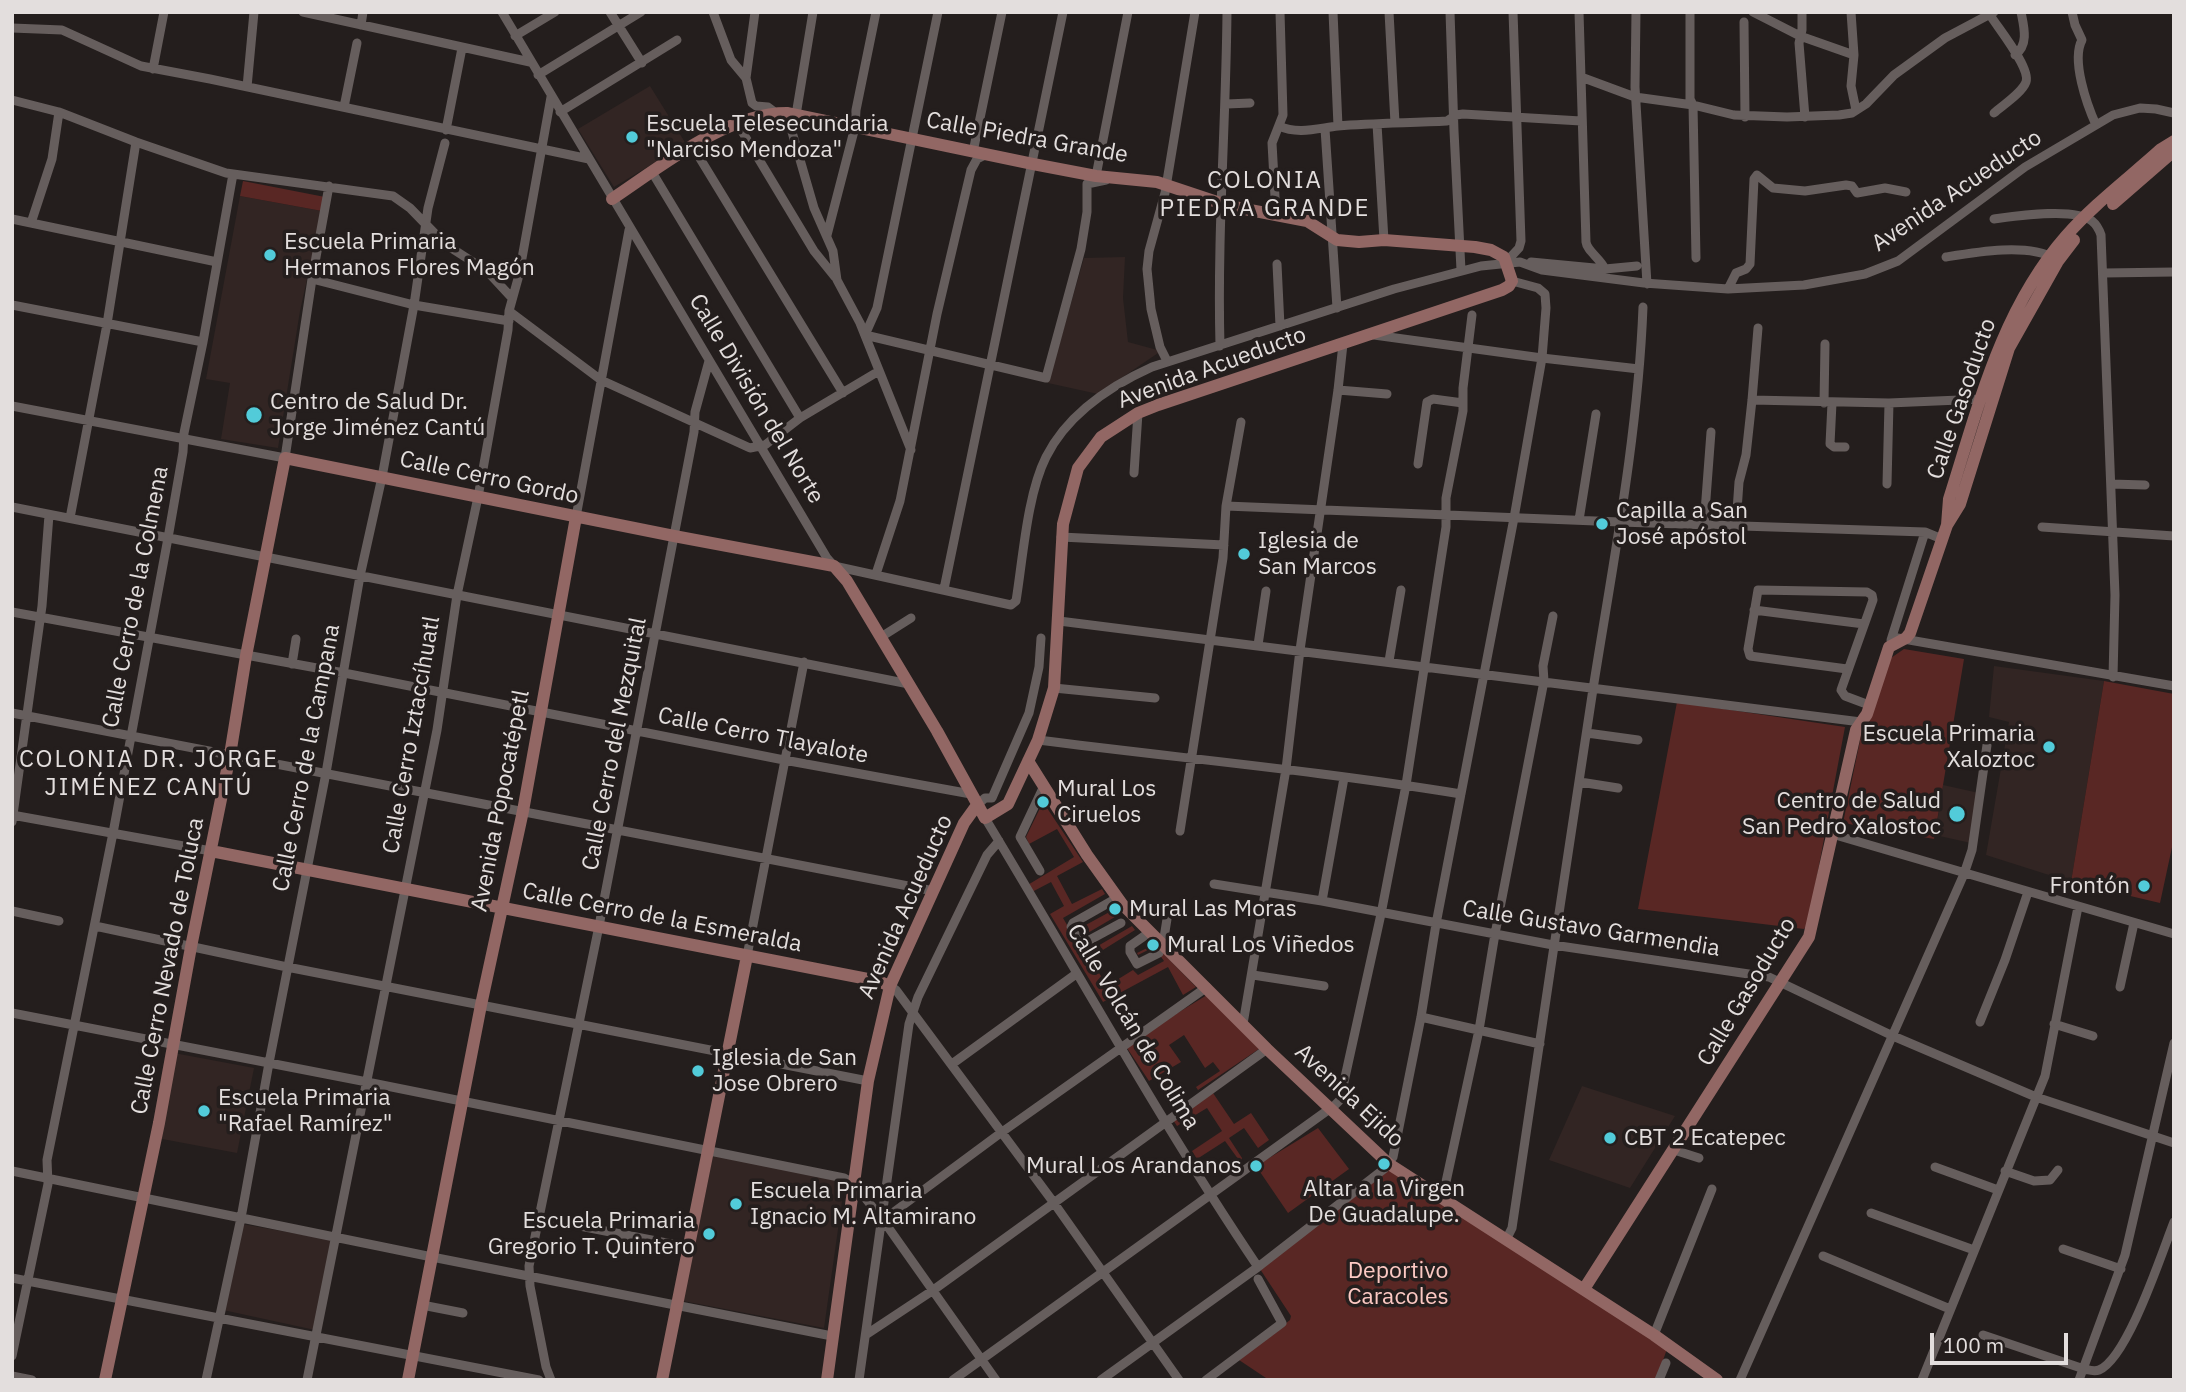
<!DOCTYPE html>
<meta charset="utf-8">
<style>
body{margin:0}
#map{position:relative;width:2186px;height:1392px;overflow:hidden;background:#241e1d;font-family:"IBM Plex Sans",sans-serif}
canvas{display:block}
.frame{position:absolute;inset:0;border:14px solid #e3dedd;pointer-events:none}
.scale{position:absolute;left:1930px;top:1333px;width:138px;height:32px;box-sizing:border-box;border:4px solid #e3dedd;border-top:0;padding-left:9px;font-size:21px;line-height:24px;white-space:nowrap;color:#e3dedd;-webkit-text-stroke:5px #241e1d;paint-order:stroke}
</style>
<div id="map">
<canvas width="2186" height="1392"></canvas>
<div class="frame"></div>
<div class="scale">100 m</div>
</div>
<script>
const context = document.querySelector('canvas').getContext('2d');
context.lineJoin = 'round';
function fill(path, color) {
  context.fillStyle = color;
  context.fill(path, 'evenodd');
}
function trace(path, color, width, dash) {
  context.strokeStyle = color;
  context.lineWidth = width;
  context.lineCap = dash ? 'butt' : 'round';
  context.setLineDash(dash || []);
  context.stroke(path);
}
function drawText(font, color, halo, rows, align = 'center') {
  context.font = font + ' "IBM Plex Sans",sans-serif';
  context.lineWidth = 7;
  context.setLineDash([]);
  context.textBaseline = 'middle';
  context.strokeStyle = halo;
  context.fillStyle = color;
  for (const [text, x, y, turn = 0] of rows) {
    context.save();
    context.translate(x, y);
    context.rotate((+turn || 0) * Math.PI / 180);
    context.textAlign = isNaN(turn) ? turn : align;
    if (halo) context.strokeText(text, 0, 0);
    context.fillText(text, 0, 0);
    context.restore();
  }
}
const built = new Path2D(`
 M650 86 686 144 614 187 578 129Z
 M240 196 322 211 300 311 278 448 221 439 230 383 206 379Z
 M1125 257 1123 298 1128 342 1161 351 1098 394 1048 383 1084 258Z
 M1994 666 2104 681 2071 882 1986 855 2009 722 1989 717Z
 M1943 785 1979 793 1971 843 1935 835Z
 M174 1053 254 1068 237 1153 157 1138Z
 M1582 1086 1675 1116 1630 1188 1549 1160Z
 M707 1154 845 1180 824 1328 678 1300Z
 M242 1224 332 1240 315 1330 223 1310Z`);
const green = new Path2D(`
 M243 181 325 197 322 211 240 196Z
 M1904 649 1964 659 1934 839 1843 823 1862 731 1868 725 1885 662Z
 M2104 681 2174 694V838L2160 903 2071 882Z
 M1677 702 1845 727 1808 924 1804 929 1638 909Z
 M1043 802 1083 862 1057 876 1072 904 1102 889 1105 894 1063 918 1084 954 1132 926 1135 930 1090 958 1107 986 1133 970 1138 975 1164 961 1154 947 1138 955 1137 953 1153 945 1151 941 1196 987 1183 995 1168 967 1103 1002 1050 914 1064 906 1051 882 1030 893 1026 886 1074 857 1057 829 1029 844 1026 837Z
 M1115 909 1120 914 1086 934 1082 927Z
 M1207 995 1259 1049 1198 1090 1196 1087 1220 1071 1213 1062 1205 1068 1184 1035 1169 1045 1181 1062 1149 1081 1125 1045Z
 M1213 1093 1234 1124 1251 1113 1269 1140 1258 1148 1244 1128 1229 1138 1242 1158 1241 1163 1225 1141 1197 1159 1192 1151 1222 1131 1207 1108 1177 1126 1173 1120Z
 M1318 1128 1349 1169 1288 1213 1256 1166Z
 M1394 1165 1667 1349 1656 1380H1269L1239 1360 1290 1320 1291 1316 1260 1269Z`);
const street = new Path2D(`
 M303 12 530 62
 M502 12 827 558 834 566 1011 605 1016 601C1023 558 1027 495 1046 457 1067 415 1110 386 1152 367L1394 289 1481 266 1520 262 1542 270 1644 283 1728 289 1804 285 1865 274 1898 261 2025 167 2113 115 2140 108 2156 109 2174 113
 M610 12 642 63
 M713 12 731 60 746 78 752 103 756 106 768 107 776 113
 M938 12 877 308 865 335 1046 378 1081 249 1087 212V184L1106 180
 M1333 12 1338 126
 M1389 12 1395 123
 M1450 12 1454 131 1461 270
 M1579 12 1586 242C1587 251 1600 258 1605 269
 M1636 12 1635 87 1647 284
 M1690 12V99L1693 105 1696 258
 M1753 12 1800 36 1854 55
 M1802 12V30L1799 43 1805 117
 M1851 12 1854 55 1851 86 1856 110
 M2072 12 2075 25 2082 40C2071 60 2087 105 2096 125
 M1990 15C1998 28 2031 68 2026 82 2022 93 2003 105 1994 113
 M1744 22 1745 117
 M361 25 363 12
 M12 28 62 30 141 66 210 79 589 159
 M515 36 555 12
 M2015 55C2029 45 2024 27 2021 12
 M153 69 164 12
 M538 75 641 12
 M1581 77 1635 97 1693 105 1734 115 1787 117 1839 115 1852 113 1866 104 1894 75 1945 38 1994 12
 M746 78 755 12
 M247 87 254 12
 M12 100 59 112 136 142 226 173 393 196 410 208 445 244 487 271 512 298
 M1227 104 1250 103
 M344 107 357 43
 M560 112 677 40
 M796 115 813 12
 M737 123 814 251 835 277
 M1377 124 1384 240
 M1279 126C1298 135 1319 128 1338 126 1374 123 1411 123 1447 121L1456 115 1463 114 1581 121
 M1325 129 1337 308
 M446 130 462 48
 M792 132 814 208 833 251 837 280 860 323 911 450
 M693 147 843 393
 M973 152 1002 12
 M652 172 800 418
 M1096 176 1128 12
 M1276 215 1272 143 1283 115 1280 12
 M12 219 217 262
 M1994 219C2016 216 2075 207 2092 221 2097 225 2099 229 2101 235L2115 595 2113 677
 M31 223 52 159 59 112
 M827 235 855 127 856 110 876 12
 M1946 257C1976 252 2027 243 2054 258
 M1506 262 1519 248 1521 241 1513 12
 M1531 262 1605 269 1637 266
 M1277 264 1280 326
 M2104 273 2174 272
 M312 279 414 305 509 321
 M1728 289 1736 273 1746 269 1750 264 1754 179 1757 175 1773 188 1805 191 1846 185 1852 186 1857 193 1885 188 1906 192
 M12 305 203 342
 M509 311 601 380 750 448 765 445 800 418 879 371
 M1374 335 1542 358 1639 369
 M1220 346C1217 234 1226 123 1227 12
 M1167 361 1160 347 1151 309 1147 269 1149 251 1165 193 1195 12
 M1338 390 1387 394
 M1752 400 1889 403 1983 399
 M1824 403 1825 344
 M1832 403 1830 444 1834 447H1845
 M12 406 285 458 312 279 329 186
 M1418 464 1427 402 1433 399 1463 403
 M1134 473 1138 413
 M1887 484 1889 403
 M2111 484 2145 485
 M1226 506 1620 522 1925 532 1942 539
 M12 507 909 684
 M576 517 629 230
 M70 518 107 324 136 142
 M1579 520 1596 414
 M1704 525 1711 432
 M1736 525 1739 482 1746 455 1752 400 1758 328
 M2042 527 2174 536
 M1061 537 1224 545
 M876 574 900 501 937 314 971 170 977 159 985 155
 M944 589 1063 12
 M1754 610 1864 624
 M12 612 344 673 784 760 971 794
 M1059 621 1861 722
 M881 637 911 618
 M1892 637 2174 686
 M1891 640 1925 532
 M1258 645 1266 591
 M1389 661 1401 590
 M292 664 296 639
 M1847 669 1750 656 1748 649 1758 590 1867 592 1872 595 1873 600 1841 690 1845 696 1869 705
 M1054 688 1155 698
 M12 713 934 891
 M1587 733 1638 740
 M1038 740C1179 758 1320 771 1461 794
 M1580 782 1618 788
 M977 805 985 798H992L1029 713 1039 667 1041 638
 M12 815 211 851
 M985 818C1076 968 1160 1122 1258 1267
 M12 822 42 606 49 515
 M1180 831 1223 558 1226 506 1241 422
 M1832 834 2174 934
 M1040 871 1020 837 1044 786
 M1214 884 1322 901 1553 945 1769 977 1893 1036 2036 1097 2174 1143
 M1117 898 1073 923 1071 927 1079 941 1084 943 1121 923
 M1322 901 1344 778
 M12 911 59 921
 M95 926 287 967 868 1081
 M1150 932 1130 946V952L1137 964 1159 953
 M1163 944 1167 919
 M747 956 804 662
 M1253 975 1324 986
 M890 986 896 990 1054 1203 1179 1380
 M2120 987 2134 923
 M12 1013 367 1082 844 1178 853 1183 883 1220 996 1380
 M1421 1017 1540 1044
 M1980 1022 2005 960 2028 892
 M1243 1024 1286 769 1300 650 1338 390 1343 344
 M2054 1024 2093 1036
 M952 1064 1076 974
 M1674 1150 1699 1158
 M1935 1167 1998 1190
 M12 1171 432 1257 832 1336
 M2005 1171 2034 1181 2050 1180 2058 1170
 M1439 1198 1444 1191 1479 1030 1495 934 1544 681 1543 666 1553 616
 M1871 1213 1974 1250
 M539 1218 687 1247
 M883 1220 1002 1132 1207 987
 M1506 1240 1512 1228C1539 1048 1565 869 1593 689 1613 563 1638 435 1643 307
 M2063 1249 2121 1269
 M1823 1256 1950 1309
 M12 1278 539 1380
 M422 1305 463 1313
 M867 1334 932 1291 1267 1049
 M1654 1335 1712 1189
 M1983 1335 2084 1369C2089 1370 2094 1372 2099 1370 2128 1358 2162 1252 2174 1222
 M12 1356 48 1184 47 1160 113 833 168 538 183 452 184 433 203 342 233 174
 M12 1376 32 1380
 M206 1380 241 1218 269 1063 326 773 360 576 382 477 414 305 428 208 445 143
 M307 1380 437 730 457 595 478 497 508 330 509 311 519 275 551 97
 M551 1380 546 1367 530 1286 529 1266 599 926 694 432 695 412 709 361
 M859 1380 909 1024 918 997 987 855 999 841
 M953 1380 1335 1105 1340 1100 1381 914 1406 785 1446 527V498L1463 411V388L1472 315
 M1101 1380 1258 1267 1384 1169 1393 1157 1421 1017 1436 924 1514 518 1542 358 1546 308 1545 294 1538 288 1512 281
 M1206 1380 1282 1323 1258 1279
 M1659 1380 1666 1363
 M1740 1380 1964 874 1972 850 1987 745
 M1922 1380 2045 1076 2078 907
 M2079 1380 2125 1255 2174 1043`);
const secondary = new Path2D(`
 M2113 204 2174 151
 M1947 525 1960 504 2009 348 2058 261 2074 240
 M1028 761 1087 855 1122 904 1267 1049 1389 1164 1654 1335 1717 1380
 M211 851 878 981 890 986
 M1584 1289 1809 937 1856 730 1867 714 1889 647 1906 638 1910 633 1947 525 1949 499C1978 408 2001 310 2066 236 2094 204 2129 178 2161 149L2174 141
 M105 1380 159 1123 191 947 230 755 246 656 285 458 674 536 834 566 847 581 937 731 985 818 1008 804 1038 740 1054 688 1063 524 1078 468 1101 437 1138 413 1158 405 1502 290 1509 286 1512 281 1504 257 1491 250 1475 247 1384 240 1359 242 1337 240 1307 221 1229 206 1157 182 1096 176 1033 164 788 113C728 112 660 167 612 199
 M408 1380 481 1005 523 811 576 517
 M662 1380 747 956
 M827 1380 868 1081 890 986 964 823 977 805`);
const markers = [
 [632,137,7,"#52cbd9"],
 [270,255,7,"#52cbd9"],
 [254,415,9,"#52cbd9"],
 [1602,524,7,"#52cbd9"],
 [1244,554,7,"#52cbd9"],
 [2049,747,7,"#52cbd9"],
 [1043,802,7,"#52cbd9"],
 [1957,814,9,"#52cbd9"],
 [2144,886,7,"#52cbd9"],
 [1115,909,7,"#52cbd9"],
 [1153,945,7,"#52cbd9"],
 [698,1071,7,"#52cbd9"],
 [204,1111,7,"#52cbd9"],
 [1610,1138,7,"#52cbd9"],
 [1384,1164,7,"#52cbd9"],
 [1256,1166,7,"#52cbd9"],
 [736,1204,7,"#52cbd9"],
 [709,1234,7,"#52cbd9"]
];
const poiNames = [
 ["Escuela Telesecundaria",646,124],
 ["\"Narciso Mendoza\"",646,150],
 ["Escuela Primaria",284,242],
 ["Hermanos Flores Magón",284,268],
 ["Centro de Salud Dr.",270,402],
 ["Jorge Jiménez Cantú",270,428],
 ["Capilla a San",1616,511],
 ["José apóstol",1616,537],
 ["Iglesia de",1258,541],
 ["San Marcos",1258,567],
 ["Escuela Primaria",2035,734,"right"],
 ["Xaloztoc",2035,760,"right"],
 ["Mural Los",1057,789],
 ["Ciruelos",1057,815],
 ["Centro de Salud",1941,801,"right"],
 ["San Pedro Xalostoc",1941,827,"right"],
 ["Frontón",2130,886,"right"],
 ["Mural Las Moras",1129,909],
 ["Mural Los Viñedos",1167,945],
 ["Iglesia de San",712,1058],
 ["Jose Obrero",712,1084],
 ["Escuela Primaria",218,1098],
 ["\"Rafael Ramírez\"",218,1124],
 ["CBT 2 Ecatepec",1624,1138],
 ["Mural Los Arandanos",1242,1166,"right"],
 ["Altar a la Virgen",1384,1189,"center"],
 ["De Guadalupe.",1384,1215,"center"],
 ["Escuela Primaria",750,1191],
 ["Ignacio M. Altamirano",750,1217],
 ["Escuela Primaria",695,1221,"right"],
 ["Gregorio T. Quintero",695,1247,"right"]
];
const streetNames = [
 ["Calle Piedra Grande",1027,138,10],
 ["Avenida Acueducto",1957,191,-34],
 ["Avenida Acueducto",1212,368,-20],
 ["Calle División del Norte",756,399,59],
 ["Calle Gasoducto",1962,399,-71],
 ["Calle Cerro Gordo",489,478,12],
 ["Calle Cerro de la Colmena",136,597,-79],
 ["Calle Cerro Iztaccíhuatl",412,735,-80],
 ["Calle Cerro Tlayalote",763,736,11],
 ["Calle Cerro del Mezquital",615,744,-79],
 ["Calle Cerro de la Campana",307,758,-79],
 ["Avenida Popocatépetl",501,801,-79],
 ["Avenida Acueducto",906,907,-66],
 ["Calle Cerro de la Esmeralda",662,918,11],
 ["Calle Gustavo Garmendia",1591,929,9],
 ["Calle Cerro Nevado de Toluca",168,966,-79],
 ["Calle Gasoducto",1747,992,-59],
 ["Calle Volcán de Colima",1133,1027,59],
 ["Avenida Ejido",1349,1096,43]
];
const parkNames = [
 ["Deportivo",1398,1271],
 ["Caracoles",1398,1297]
];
const neighbourhoodNames = [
 ["COLONIA",1265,181],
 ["PIEDRA GRANDE",1265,209],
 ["COLONIA DR. JORGE",149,760],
 ["JIMÉNEZ CANTÚ",149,788]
];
fill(built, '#322523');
fill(green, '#592724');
trace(street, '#665e5d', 9);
trace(secondary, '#926764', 12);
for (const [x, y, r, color] of markers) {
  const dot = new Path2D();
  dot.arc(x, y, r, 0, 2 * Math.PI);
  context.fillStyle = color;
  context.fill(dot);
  trace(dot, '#241e1d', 2.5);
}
drawText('23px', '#e3dedd', '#241e1d', poiNames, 'left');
drawText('23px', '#e3dedd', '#241e1d', streetNames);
drawText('23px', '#fcc9c3', '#241e1d', parkNames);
context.letterSpacing = '2px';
drawText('24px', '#e3dedd', '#241e1d', neighbourhoodNames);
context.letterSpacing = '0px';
</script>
